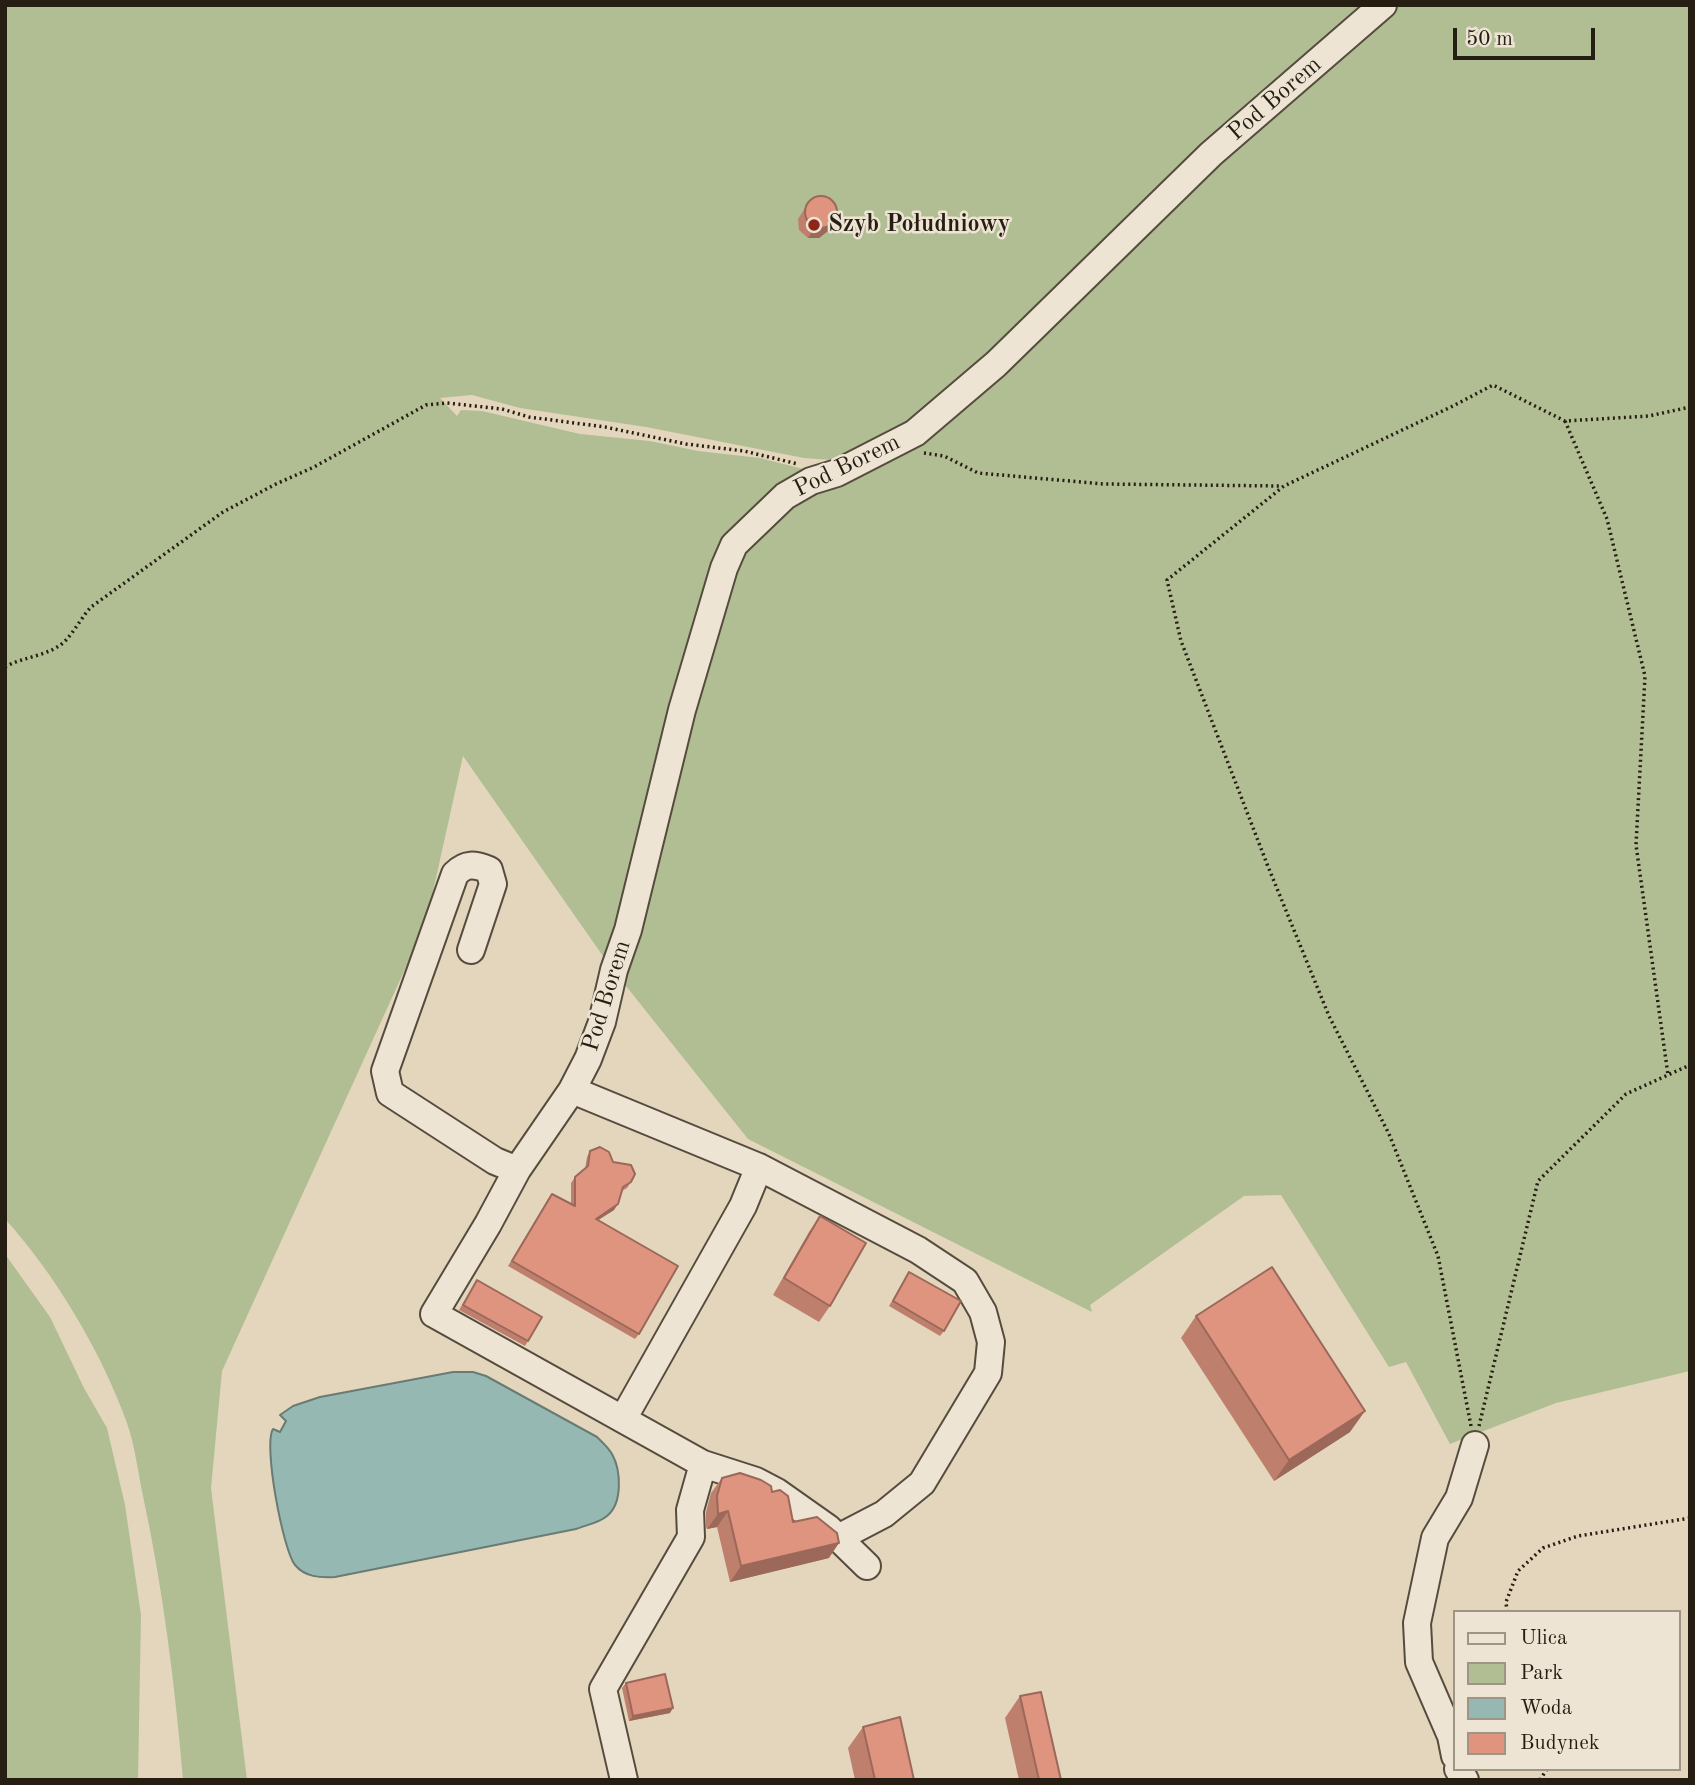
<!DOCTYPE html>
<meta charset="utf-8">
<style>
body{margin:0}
#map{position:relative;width:1695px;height:1785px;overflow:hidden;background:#e3d6bd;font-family:"Old Standard TT",serif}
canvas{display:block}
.frame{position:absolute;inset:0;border:7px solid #271e13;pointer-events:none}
.legend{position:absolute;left:1453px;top:1610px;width:228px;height:161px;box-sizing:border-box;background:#ede4d4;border:2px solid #9e9587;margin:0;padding:9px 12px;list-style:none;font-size:21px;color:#271e13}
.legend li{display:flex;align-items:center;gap:14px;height:35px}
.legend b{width:35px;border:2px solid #9e9587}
.scale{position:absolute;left:1453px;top:28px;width:142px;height:32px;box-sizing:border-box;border:4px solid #271e13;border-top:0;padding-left:9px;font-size:21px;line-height:24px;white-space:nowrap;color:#271e13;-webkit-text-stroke:5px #ede4d4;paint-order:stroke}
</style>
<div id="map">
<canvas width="1695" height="1785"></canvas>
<div class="frame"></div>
<ul class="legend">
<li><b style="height:9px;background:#ede4d4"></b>Ulica</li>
<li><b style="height:19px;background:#b1be93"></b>Park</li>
<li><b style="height:19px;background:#95b9b2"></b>Woda</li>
<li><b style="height:19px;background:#de947f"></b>Budynek</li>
</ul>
<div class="scale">50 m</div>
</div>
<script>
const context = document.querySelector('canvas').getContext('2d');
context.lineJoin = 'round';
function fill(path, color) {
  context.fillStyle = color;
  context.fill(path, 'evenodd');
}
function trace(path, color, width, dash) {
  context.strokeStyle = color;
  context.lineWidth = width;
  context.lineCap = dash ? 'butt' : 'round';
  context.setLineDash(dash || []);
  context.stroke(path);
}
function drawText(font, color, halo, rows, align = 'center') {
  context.font = font + ' "Old Standard TT",serif';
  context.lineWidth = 5;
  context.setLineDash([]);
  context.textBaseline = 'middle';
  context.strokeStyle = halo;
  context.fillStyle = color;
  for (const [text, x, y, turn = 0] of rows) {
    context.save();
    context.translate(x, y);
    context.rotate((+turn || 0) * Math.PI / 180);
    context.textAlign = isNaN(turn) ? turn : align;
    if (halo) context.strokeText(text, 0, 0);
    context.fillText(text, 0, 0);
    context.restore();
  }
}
const green = new Path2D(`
 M5 5H1372L913 429 844 461 804 458 646 427 520 408 472 395 440 398 457 416 461 410 482 411 580 434 650 441 698 451 760 458 815 472 748 520 639 850 605 959 463 756 426 923 222 1371 211 1488 247 1780H183C175 1685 163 1589 143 1496 138 1472 135 1446 127 1423 102 1353 55 1274 5 1219Z
 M1395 5H1690V1371L1556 1403 1450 1444 1406 1362 1389 1367 1281 1195 1244 1196 1090 1305 1092 1312 748 1139 618 976 731 565 792 497 926 438 961 412 1139 231Z
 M5 1254 50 1317 84 1388 107 1428 125 1505 141 1615 138 1780H5Z`);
const water = new Path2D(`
 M453 1372H473L486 1376 597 1437C602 1442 608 1447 612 1454 621 1470 623 1503 607 1516 599 1523 586 1525 576 1529L335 1577C320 1578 305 1577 295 1565 283 1550 263 1445 273 1429L280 1432 286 1421 280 1415 293 1406 320 1397Z`);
const path = new Path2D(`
 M1565 421 1607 519 1645 676 1636 845 1668 1075
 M924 453 944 456 978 473 1104 484 1282 486
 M5 667C24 656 52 656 67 639 75 630 82 617 91 607L223 512 276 484 314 467 426 405 447 403 502 409 529 417 605 427 686 444 744 451 798 464
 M1471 1426 1438 1256 1389 1134 1329 1016 1267 864 1181 641 1167 580 1284 486 1453 406 1493 385 1565 421 1649 416 1690 407
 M1479 1426 1538 1181 1626 1094 1690 1065
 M1507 1612 1506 1602 1518 1571 1543 1548 1578 1536 1690 1518
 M1540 1780 1547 1769`);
const minor = new Path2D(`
 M471 950 493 884 489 870C474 864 466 863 455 874L385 1071 390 1093 495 1161 517 1170
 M572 1090 588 1059 602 1022 614 970 628 930 682 710 724 568 734 545 785 496 811 481 837 473 915 433 996 364 1211 154 1383 5
 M623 1419 743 1206 759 1167
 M838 1538 884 1514 922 1483 988 1373 991 1342 983 1312 965 1281 918 1250 759 1167 572 1090 517 1170 488 1224 434 1314 703 1464 756 1481 777 1492 828 1528 867 1566
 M1455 1756 1451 1736 1419 1662 1417 1623 1435 1538 1459 1498 1475 1445
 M1458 1769 1465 1780
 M624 1780 603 1689 691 1537 690 1510 703 1464`);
const wall = new Path2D(`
 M811 199 835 220 828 231 819 238H808L799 230 798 219Z
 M590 1151 613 1162 631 1182 627 1188 622 1191 614 1210 598 1220 639 1334 635 1339 508 1266 548 1199 571 1204V1183L575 1177 585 1169 587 1157Z
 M820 1216 830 1306 819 1322 773 1295 809 1232Z
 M909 1272 944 1331 940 1336 889 1306Z
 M477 1280 528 1341 525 1346 459 1310Z
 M1196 1316 1350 1432 1274 1481 1181 1338Z
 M722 1478 772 1492 793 1522 829 1558 730 1582 717 1527 707 1529 706 1527V1512L711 1493Z
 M626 1683 670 1713 629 1721 622 1688Z
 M1020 1696 1061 1780H1019L1005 1718Z
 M863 1727 914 1780H855L848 1748Z`);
const shadedWall = new Path2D(`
 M835 220 828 231 819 238H808L815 227Z
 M618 1204 614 1210 592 1224 596 1219Z
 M1365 1411 1350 1432 1274 1481 1289 1460Z
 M728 1511 717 1527 707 1529 718 1514Z
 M839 1543 829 1558 730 1582 741 1566Z
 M673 1708 670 1713 629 1721 633 1716Z`);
const building = new Path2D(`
 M805 212a16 16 0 1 1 32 0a16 16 0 1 1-32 0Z
 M600 1147 609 1152 613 1162 631 1165 635 1174 631 1182 623 1187 618 1204 596 1219 678 1266 639 1334 512 1261 552 1194 575 1206V1177L588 1166 590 1151Z
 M820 1216 866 1243 830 1306 784 1278Z
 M1272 1267 1365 1411 1289 1460 1196 1316Z
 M909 1272 961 1301 944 1331 893 1301Z
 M477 1280 542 1317 528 1341 463 1305Z
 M740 1473 761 1480 771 1486 772 1492 780 1490 788 1496 793 1522 817 1517 837 1533 839 1543 741 1566 728 1511 718 1514 717 1496 722 1478Z
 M665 1674 673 1708 633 1716 626 1683Z
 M1041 1692 1061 1780H1039L1020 1696Z
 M900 1717 914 1780H875L863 1727Z`);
const markers = [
 [814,225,7,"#8f2418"]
];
const streetNames = [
 ["Pod Borem",1275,99,-41],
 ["Pod Borem",847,466,-26],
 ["Pod Borem",607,996,-73]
];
const poiNames = [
 ["Szyb Południowy",828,225]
];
fill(green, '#b1be93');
fill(water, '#95b9b2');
trace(water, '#697b72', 2);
trace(minor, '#564c3e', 30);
trace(path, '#271e13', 3.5, [2, 3.5]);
trace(minor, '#ede4d4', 26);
fill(wall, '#bf7f6d');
fill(shadedWall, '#9b6859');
fill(building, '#de947f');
trace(building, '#9b6859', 2);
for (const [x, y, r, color] of markers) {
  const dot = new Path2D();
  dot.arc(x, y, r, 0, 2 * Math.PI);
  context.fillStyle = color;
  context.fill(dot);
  trace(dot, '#ede4d4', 2.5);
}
drawText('24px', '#271e13', '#ede4d4', streetNames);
drawText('bold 24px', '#271e13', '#ede4d4', poiNames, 'left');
</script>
